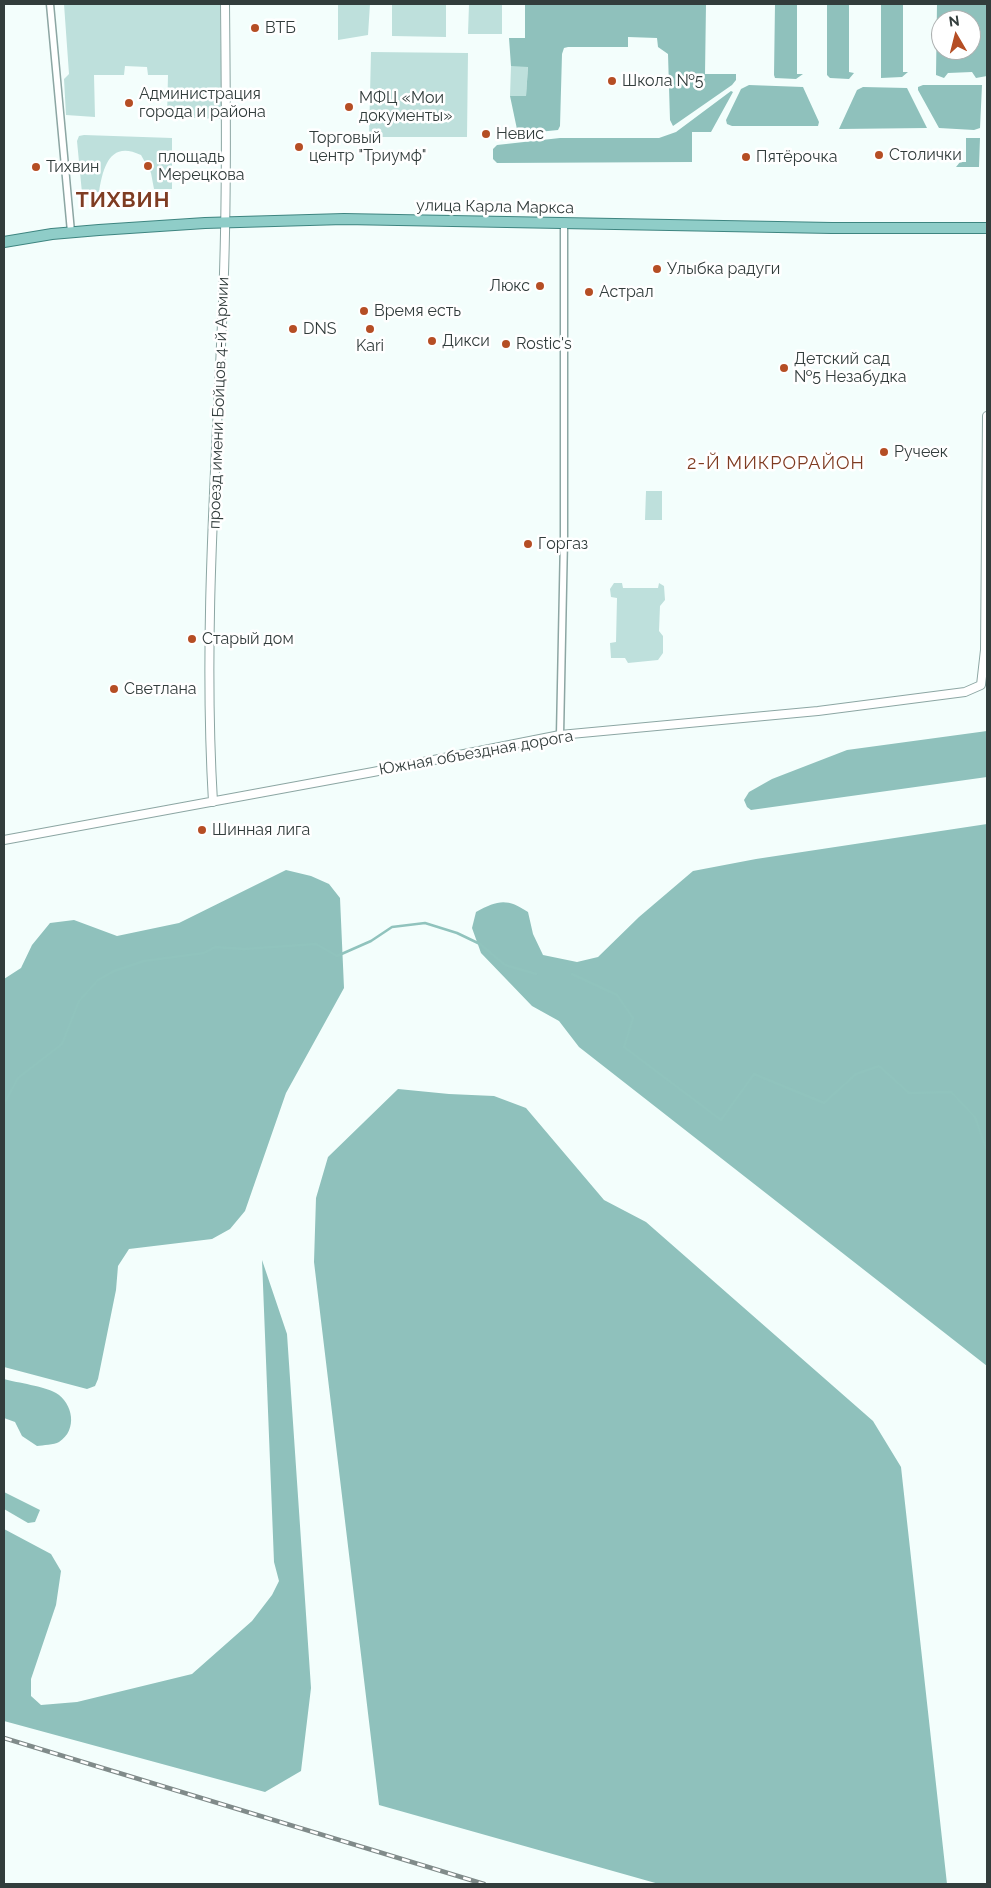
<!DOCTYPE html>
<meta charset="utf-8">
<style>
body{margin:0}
#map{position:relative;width:991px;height:1888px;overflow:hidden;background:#f3fefc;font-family:Raleway,sans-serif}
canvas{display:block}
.frame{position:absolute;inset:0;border:5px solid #323d3c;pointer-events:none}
.north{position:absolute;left:931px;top:10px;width:50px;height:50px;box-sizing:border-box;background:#fff;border:1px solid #adb1b1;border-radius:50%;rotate:352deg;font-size:14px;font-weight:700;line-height:20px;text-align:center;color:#323d3c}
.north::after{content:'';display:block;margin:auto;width:18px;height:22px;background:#b54e24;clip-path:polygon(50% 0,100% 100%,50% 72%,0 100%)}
</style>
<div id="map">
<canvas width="991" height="1888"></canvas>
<div class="frame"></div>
<div class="north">N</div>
</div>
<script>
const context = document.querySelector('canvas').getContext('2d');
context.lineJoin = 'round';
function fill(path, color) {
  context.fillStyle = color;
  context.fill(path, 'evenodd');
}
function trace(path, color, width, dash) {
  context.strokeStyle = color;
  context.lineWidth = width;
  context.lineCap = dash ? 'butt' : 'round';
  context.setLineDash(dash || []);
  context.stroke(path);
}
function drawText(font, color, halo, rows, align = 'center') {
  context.font = font + ' Raleway,sans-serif';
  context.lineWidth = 5;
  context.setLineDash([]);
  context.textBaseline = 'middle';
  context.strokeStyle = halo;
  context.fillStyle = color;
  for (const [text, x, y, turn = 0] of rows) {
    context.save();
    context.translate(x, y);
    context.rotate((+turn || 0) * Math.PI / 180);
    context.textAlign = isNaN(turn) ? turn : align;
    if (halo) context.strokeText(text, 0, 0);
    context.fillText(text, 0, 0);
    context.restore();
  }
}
const green = new Path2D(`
 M64 4H220L222 119 167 117 168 75H148L147 67 125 66 124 75H94L95 117 66 115 64 79 69 74Z
 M338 4H370L368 35 338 40Z
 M392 4H446V37L392 36Z
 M469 4H502V34H468Z
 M371 52 468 53 467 137H369Z
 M511 66H528L526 96H510Z
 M84 135 172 138V189H154L151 173 141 155C110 140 103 167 99 192L82 193 77 141 79 136Z
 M646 491H662V520H645Z
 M614 583H622L623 588H658L659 583 664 586 665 600 660 606 659 631 663 636V653L658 660 628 663 625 658H611L610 643 616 642 617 598 611 597 610 589Z`);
const forest = new Path2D(`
 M525 4H706L705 74H736V80L732 85 673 126 670 120 668 54 658 47 657 38 628 37V47H568L564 48 562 54 560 126 558 130 518 134 510 96H526L528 67 511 66 509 38H525Z
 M775 4H797V74H803L796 79 775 78 774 75Z
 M827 4H849V72L854 73 849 79 830 78 827 75Z
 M881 4H903V72H908L902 77 881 78Z
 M937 4H986L987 76 976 78 972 72 948 73 944 78 936 75ZM941 20H971V50H941Z
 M749 85 803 87 819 122 818 126H732L727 124 726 120 741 89Z
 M923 85H982L980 128 974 130 939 128 918 90V87Z
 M863 87 907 88 927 128 839 129 857 90Z
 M731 91 733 92 711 132H692V162L497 163 493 159V149L497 145 560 138H659L676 132Z
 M966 138H980L979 167H956L960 162H966Z
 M987 731V777L751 810 747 807 744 800 749 792 772 779 847 750Z
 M987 824V1366L579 1047 559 1021 532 1006 481 953 472 928 476 912C498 900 507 898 528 912L533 934 543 955 577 962 598 957 639 917 693 871 756 859Z
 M286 870 311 876 329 884 340 898 344 988 286 1093 245 1211 230 1229 212 1239 129 1249 118 1266 116 1290 98 1379 95 1386 87 1389 4 1367V979L21 968 32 945 50 923 74 920 117 936 179 923Z
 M398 1089 449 1094 494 1096 526 1108 604 1200 646 1222 873 1421 901 1467 947 1884H659L379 1805 314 1262 316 1198 328 1157Z
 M262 1260 287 1334 311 1688 301 1771 265 1792 4 1721V1529L51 1554 61 1571 56 1605 31 1679V1696L41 1705 77 1702 192 1674 252 1621 272 1595 279 1581 274 1562Z
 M4 1379C18 1383 44 1386 56 1393 73 1403 78 1430 59 1442 54 1445 43 1445 37 1446L22 1436 15 1422 4 1418Z`);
const water = new Path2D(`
 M4 1492 40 1510 35 1522 28 1523 4 1509Z`);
const stream = new Path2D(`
 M572 974 617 995 633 1018 624 1047 721 1120 754 1074 824 1103 856 1074 879 1066 909 1093 951 1092 975 1117 987 1151
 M4 1104 18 1078 62 1044 79 1001 98 980 114 971 144 961 204 953 215 947 244 949 316 944 337 956 371 941 392 927 425 923 457 933 480 944 505 965 536 974`);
const minor = new Path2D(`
 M50 4 71 232
 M560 735 564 538V224`);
const tertiary = new Path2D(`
 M213 802C203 635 216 467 223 301 227 202 226 103 225 4
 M4 840 373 772 560 735 818 711 965 692 981 685 985 650 987 416`);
const primary = new Path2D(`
 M4 242 52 234 99 230 205 223 344 219 832 228H987`);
const rail = new Path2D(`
 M4 1738 484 1884`);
const markers = [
 [255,28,5,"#b54e24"],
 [612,81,5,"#b54e24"],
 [129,103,5,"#b54e24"],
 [349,107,5,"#b54e24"],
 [486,134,5,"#b54e24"],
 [299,147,5,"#b54e24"],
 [879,155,5,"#b54e24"],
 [746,157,5,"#b54e24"],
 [148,166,5,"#b54e24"],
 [36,167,5,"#b54e24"],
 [657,269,5,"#b54e24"],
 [540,286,5,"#b54e24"],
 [589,292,5,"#b54e24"],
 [364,311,5,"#b54e24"],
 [293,329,5,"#b54e24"],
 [370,329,5,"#b54e24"],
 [432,341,5,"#b54e24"],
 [506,344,5,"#b54e24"],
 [784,368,5,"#b54e24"],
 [884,452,5,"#b54e24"],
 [528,544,5,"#b54e24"],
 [192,639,5,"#b54e24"],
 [114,689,5,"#b54e24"],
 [202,830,5,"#b54e24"]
];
const poiNames = [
 ["ВТБ",265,28],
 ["Школа №5",622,81],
 ["Администрация",139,94],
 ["города и района",139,112],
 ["МФЦ «Мои",359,98],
 ["документы»",359,116],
 ["Невис",496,134],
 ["Торговый",309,138],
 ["центр \"Триумф\"",309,156],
 ["Столички",889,155],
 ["площадь",158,157],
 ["Мерецкова",158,175],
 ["Пятёрочка",756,157],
 ["Тихвин",46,167],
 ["Улыбка радуги",667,269],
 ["Люкс",530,286,"right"],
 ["Астрал",599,292],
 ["Время есть",374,311],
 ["DNS",303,329],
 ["Дикси",442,341],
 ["Rostic's",516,344],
 ["Kari",370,346,"center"],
 ["Детский сад",794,359],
 ["№5 Незабудка",794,377],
 ["Ручеек",894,452],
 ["Горгаз",538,544],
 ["Старый дом",202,639],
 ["Светлана",124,689],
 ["Шинная лига",212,830]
];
const streetNames = [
 ["улица Карла Маркса",495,207,1],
 ["проезд имени Бойцов 4-й Армии",219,403,-88],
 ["Южная объездная дорога",476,753,-10]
];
const neighbourhoodNames = [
 ["2-Й МИКРОРАЙОН",776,464]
];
const districtNames = [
 ["ТИХВИН",123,201]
];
fill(green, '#bee0dc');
fill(forest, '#8fc1bc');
fill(water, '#90c3bd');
trace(stream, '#90c3bd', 2.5);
trace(minor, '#8ca6a3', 9);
trace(tertiary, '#8ca6a3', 10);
trace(primary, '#3e8580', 12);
trace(minor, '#fff', 6);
trace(tertiary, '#fff', 8);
trace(primary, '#8fcdc8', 10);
trace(rail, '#808b8a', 4.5);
trace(rail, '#fff', 2.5, [8]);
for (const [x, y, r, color] of markers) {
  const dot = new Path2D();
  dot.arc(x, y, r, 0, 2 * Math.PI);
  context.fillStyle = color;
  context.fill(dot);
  trace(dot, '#fff', 2);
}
drawText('16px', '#323d3c', '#fff', poiNames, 'left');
drawText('16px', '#323d3c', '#fff', streetNames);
context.letterSpacing = '1px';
drawText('18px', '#7f3c22', '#fff', neighbourhoodNames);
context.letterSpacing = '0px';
context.letterSpacing = '1px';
drawText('bold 21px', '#7f3c22', '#fff', districtNames);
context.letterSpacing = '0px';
</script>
